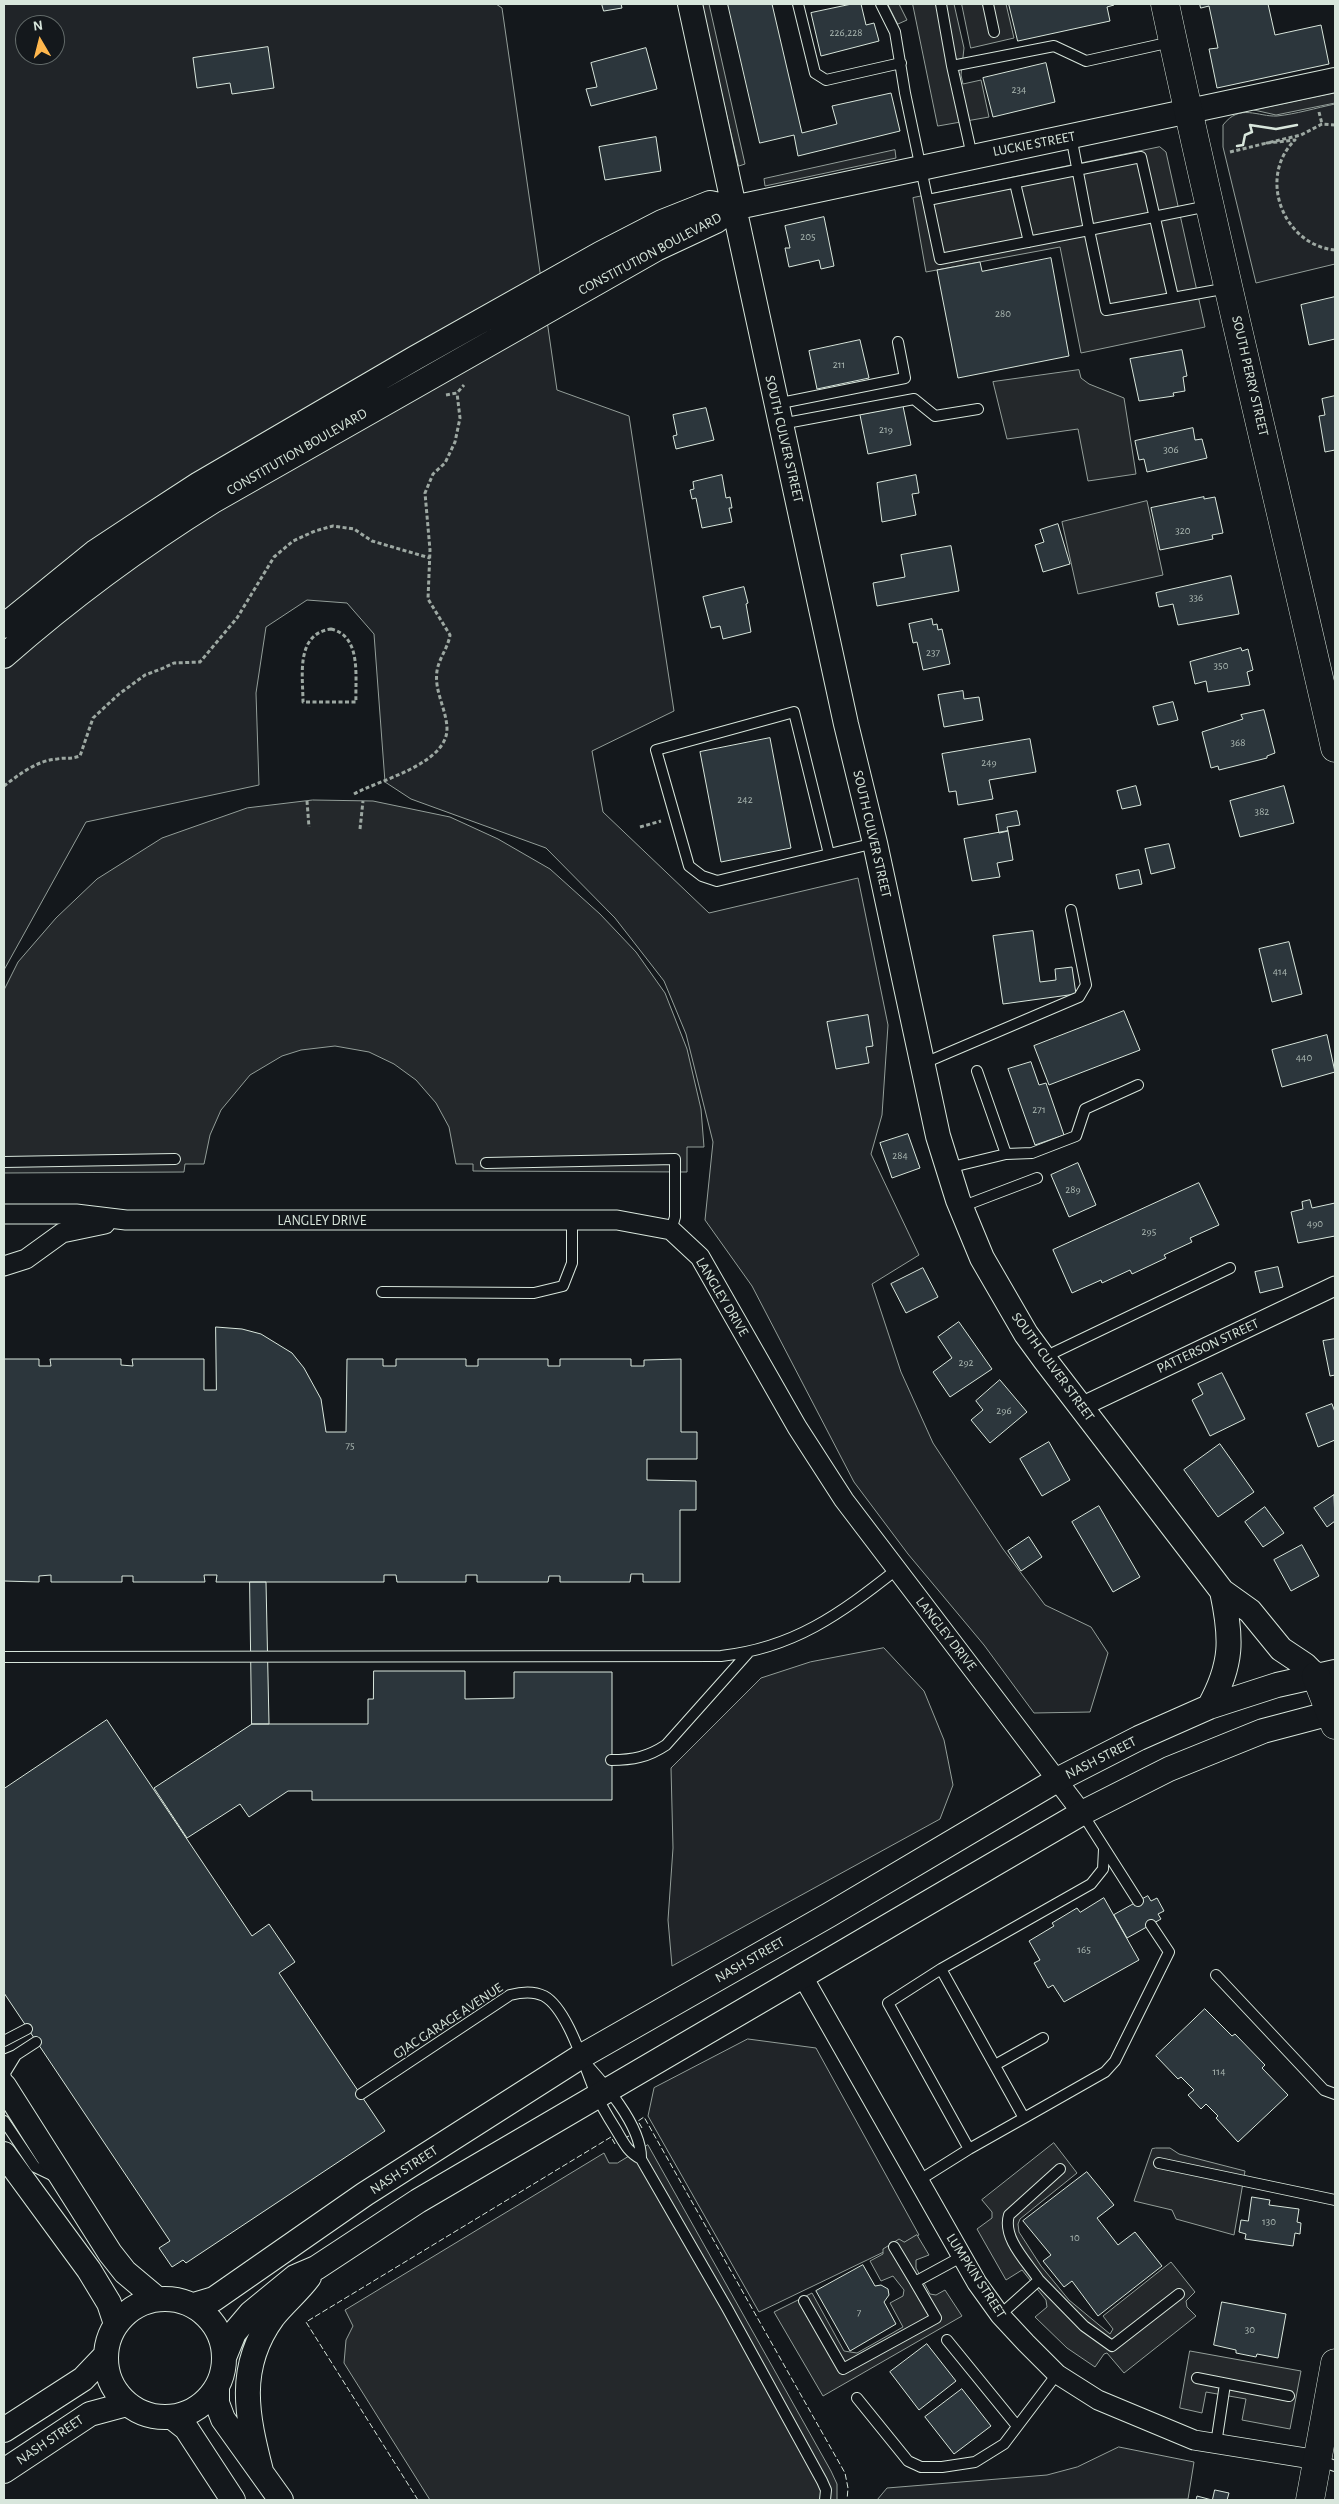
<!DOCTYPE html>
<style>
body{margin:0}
#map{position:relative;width:1339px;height:2504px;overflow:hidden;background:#14181c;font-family:"Alegreya Sans",sans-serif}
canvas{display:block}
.frame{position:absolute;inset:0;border:5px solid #d8e6dc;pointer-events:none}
.north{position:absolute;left:15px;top:15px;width:50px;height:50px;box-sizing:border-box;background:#14181c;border:1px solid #626a69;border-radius:50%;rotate:352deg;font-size:14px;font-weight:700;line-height:20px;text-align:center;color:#d8e6dc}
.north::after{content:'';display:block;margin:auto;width:18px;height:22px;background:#ffb74d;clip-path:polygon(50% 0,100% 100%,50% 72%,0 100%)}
</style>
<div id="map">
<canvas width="1339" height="2504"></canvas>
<div class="frame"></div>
<div class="north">N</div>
</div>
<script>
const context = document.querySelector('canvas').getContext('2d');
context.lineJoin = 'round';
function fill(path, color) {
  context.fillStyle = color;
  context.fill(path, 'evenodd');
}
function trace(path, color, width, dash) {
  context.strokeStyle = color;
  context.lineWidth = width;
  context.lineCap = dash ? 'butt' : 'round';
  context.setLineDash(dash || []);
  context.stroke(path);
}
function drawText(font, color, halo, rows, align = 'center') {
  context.font = font + ' "Alegreya Sans",sans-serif';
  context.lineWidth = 4;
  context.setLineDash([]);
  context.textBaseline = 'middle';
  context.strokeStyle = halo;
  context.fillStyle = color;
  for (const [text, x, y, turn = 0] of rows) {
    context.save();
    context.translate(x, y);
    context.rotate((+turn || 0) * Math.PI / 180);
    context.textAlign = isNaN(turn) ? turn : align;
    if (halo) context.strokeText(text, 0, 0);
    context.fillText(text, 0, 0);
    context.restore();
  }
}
const green = new Path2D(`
 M4 4H496L502 8 557 390 629 416 674 711 592 751 603 812 709 913 858 878 888 1025 882 1115 871 1154 919 1255 872 1284 901 1372 933 1443 1003 1549 1045 1605 1091 1627 1108 1653 1090 1712 1034 1713 984 1645 908 1554 854 1482 752 1286 705 1220 713 1142 686 1034 664 981 615 918 546 848 411 799 385 782 374 634 347 603 307 600 266 627 256 693 259 785 86 822 4 970ZM25 25H55V55H25Z
 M1335 104V264L1256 283 1223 147V125C1240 103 1258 117 1277 116 1296 114 1316 108 1335 104Z
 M884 1648 924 1691 944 1740 953 1785 940 1819 672 1966 668 1920 673 1848 671 1768 761 1678 810 1662Z
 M748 2039 816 2048 919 2235 759 2312 648 2116 654 2088Z
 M1119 2447 1194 2462 1188 2499 877 2500 887 2488 1047 2475 1077 2467Z`);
const parking = new Path2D(`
 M701 4H709L745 164 739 166Z
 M888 4H899L907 20 898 24Z
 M913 4H954L964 48 961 75 963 84 981 80 989 117 938 126Z
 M962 4H1006L1014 38 971 48Z
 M1335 93V103L1276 115 1254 110Z
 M1160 147 1166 152 1205 327 1081 353 1060 247 926 272 913 198Z
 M895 150 896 158 765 186 764 179Z
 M1079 370 1081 378 1089 384 1124 398 1136 474 1088 481 1078 429 1007 439 993 382Z
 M1147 501 1163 575 1078 594 1062 522Z
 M313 800 373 801 450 817 498 839 550 869 600 914 636 952 665 993 687 1049 701 1109 704 1147H687V1172L473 1171V1164H456L449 1127 436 1103 416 1080 394 1064 369 1052 335 1046 301 1050 282 1056 250 1075 221 1110 210 1135 204 1164H185L184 1172 4 1173V990L18 962 56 918 97 879 162 838 247 808Z
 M1054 2143 1077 2173 1020 2219 1018 2224 1019 2232 1041 2266 1069 2300 1110 2334 1113 2329 1103 2316 1171 2262 1195 2292 1186 2301 1187 2307 1196 2316 1124 2373 1107 2353 1104 2354 1095 2367 1067 2348 1035 2317 1047 2307 1046 2300 1022 2270 1006 2280 977 2229 992 2218V2212L982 2200Z
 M648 2145 831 2471 837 2484V2500H430L344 2363 346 2340 353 2326 345 2310 604 2153 609 2163H617Z
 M1156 2148H1170L1179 2154 1245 2171 1234 2235 1176 2219 1172 2210 1134 2201 1152 2149Z
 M917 2235 929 2255 916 2260V2268L930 2294 936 2295 945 2290 962 2316 823 2396 774 2312 812 2293 844 2351 857 2353 903 2327 890 2303 903 2296 904 2290 893 2276 881 2281 870 2261 883 2254V2249L899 2239 904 2242Z
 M1190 2351 1301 2371 1290 2429 1242 2420 1246 2399 1206 2392 1202 2413 1180 2408Z`);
const building = new Path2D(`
 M602 4H621L622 8 604 11Z
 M728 4H772L802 133 837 124 832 106 891 93 900 131 798 156 794 135 760 143Z
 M852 4H861L866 25 874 23 879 41 821 56 811 13Z
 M1009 4H1113L1114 5 1107 7 1110 21 1018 41Z
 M1200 4H1268L1275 35 1321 25 1329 64 1217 88 1209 49 1218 48 1209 6 1201 8Z
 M268 47 274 88 232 94 230 83 197 88 193 58Z
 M646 48 657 89 591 106 586 89 597 87 591 63Z
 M1046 63 1055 102 993 117 983 78Z
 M656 137 661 171 605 180 599 147Z
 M824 217 834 266 821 269 819 260 789 267 785 248H790L785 226Z
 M1051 258 1069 356 958 378 937 270 980 262 982 271Z
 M1335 297V339L1309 345 1301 305Z
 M860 340 869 378 817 389 809 351Z
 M1182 350 1187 376 1183 377 1185 391 1173 393 1174 396 1139 401 1130 359Z
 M1335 396V450L1325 452 1319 416 1325 415 1322 399Z
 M903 406 911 445 868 454 860 415Z
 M706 408 714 440 676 449 673 436 677 435 673 415Z
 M1193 428 1195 440 1202 439 1207 458 1147 472 1144 459 1139 460 1135 441Z
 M722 475 726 498 730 497 732 508H729L732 522 702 528 696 498 692 499 690 490 694 489 693 482Z
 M916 475 919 493 912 494 916 515 882 522 877 483Z
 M1204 497V499L1215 497 1223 533 1212 535 1213 539 1160 550 1151 508Z
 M1058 524 1070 564 1043 572 1035 545 1044 542 1040 530Z
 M951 546 959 591 877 606 873 583 905 577 901 555Z
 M1231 576 1239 614 1178 625 1173 604 1159 607 1156 593Z
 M744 587 748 603 746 604 751 632 723 639 720 626 711 628 703 597Z
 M932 619 933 625 937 624 938 630 942 629 950 664 923 670 917 642 913 643 909 624Z
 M1241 648 1242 651 1248 649 1253 670 1247 672 1250 685 1208 692 1206 681 1195 684 1190 662Z
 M963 691 964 699 979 697 983 720 944 727 938 695Z
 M1173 702 1178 720 1158 725 1153 707Z
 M1264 710 1275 753 1267 756V758L1219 770 1218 766 1211 768 1202 732 1243 719 1241 715Z
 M770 738 791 848 721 862 700 752Z
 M1030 739 1036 772 989 780 993 799 958 805 956 791 949 792 942 754Z
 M1136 786 1141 805 1122 809 1117 791Z
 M1284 786 1294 823 1240 837 1230 801Z
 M1017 811 1020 825 1007 827 1008 831 999 833 996 815Z
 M1008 831 1013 860 997 863 1000 877 972 881 964 839Z
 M1169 844 1175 868 1151 874 1145 849Z
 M1139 870 1142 884 1119 889 1116 875Z
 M1033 931 1040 982 1056 980 1055 969 1072 967 1076 994 1003 1004 993 936Z
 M1289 942 1302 994 1272 1002 1259 949Z
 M1124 1011 1140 1050 1049 1085 1034 1046Z
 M868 1015 873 1046 866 1047 869 1063 836 1069 827 1022Z
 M1327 1035 1335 1072 1282 1087 1272 1050Z
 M1031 1062 1039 1085 1046 1083 1064 1135 1035 1145 1008 1069Z
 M908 1134 920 1168 892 1178 880 1143Z
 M1078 1163 1096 1205 1069 1217 1051 1175Z
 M1199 1183 1219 1225 1190 1238 1192 1242 1164 1255 1166 1258 1132 1274 1130 1270 1102 1283 1101 1280 1072 1293 1053 1250Z
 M1310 1200 1312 1208 1335 1203V1236L1298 1243 1291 1212 1303 1209 1302 1202Z
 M1278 1267 1283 1287 1260 1293 1255 1272Z
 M923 1268 938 1297 906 1313 891 1284Z
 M959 1322 992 1369 950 1397 933 1372 952 1358 938 1337Z
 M216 1327 242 1329 261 1334 292 1353 304 1368 321 1399 326 1432H346L347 1359H383V1366H396V1359H466V1366H478V1359H548V1366H560V1359H631V1366H644V1360L681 1359V1432H697V1459H647V1480L696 1481V1510H680V1582H643V1574H631L630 1582H560V1576H549L548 1582H477V1575H466V1582H397L396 1575H384V1582H216L217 1575H204L205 1582H133V1576H122V1582H51V1575L39 1576V1582L4 1581V1359H39V1366H51L50 1359H121V1365L133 1366 132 1359H204V1390H216Z
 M1335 1339V1375L1330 1376 1323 1341Z
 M1222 1373 1245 1419 1210 1436 1192 1400 1203 1394 1198 1384Z
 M1000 1380 1027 1412 990 1443 971 1420 983 1410 976 1401Z
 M1332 1404 1335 1412V1440L1318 1447 1306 1414Z
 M1049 1442 1070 1480 1042 1496 1020 1459Z
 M1220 1444 1254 1492 1218 1517 1184 1470Z
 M1334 1495 1335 1521 1327 1527 1314 1508Z
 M1099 1506 1140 1577 1113 1592 1072 1522Z
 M1265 1507 1284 1533 1263 1547 1245 1522Z
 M1029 1537 1042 1557 1021 1571 1008 1551Z
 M1302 1545 1319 1576 1291 1591 1274 1560Z
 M250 1582H266L269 1724H252Z
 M374 1671H465V1699L514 1698V1672H612V1800H312V1791H288L249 1817 240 1804 187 1838 154 1788 252 1724H368V1699H373Z
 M107 1720 252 1936 269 1924 295 1962 279 1973 385 2131 186 2263 183 2260 172 2267 159 2248 170 2241 4 1993V1789Z
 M1148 1896 1151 1901 1157 1898 1164 1911 1158 1914 1161 1919 1127 1938 1114 1915Z
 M1104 1898 1139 1960 1064 2002 1053 1985 1048 1988 1034 1963 1040 1960 1029 1941 1054 1926 1052 1923 1077 1908 1080 1912Z
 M1205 2009 1232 2036 1235 2034 1265 2065 1262 2068 1288 2095 1238 2142 1216 2118 1218 2116 1206 2104 1201 2109 1188 2095 1194 2090 1181 2077 1178 2079 1156 2056Z
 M1087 2172 1114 2205 1097 2218 1118 2245 1135 2232 1162 2266 1098 2316 1072 2281 1064 2287 1043 2261 1051 2255 1023 2221Z
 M1252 2197 1270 2200 1269 2205 1299 2209 1297 2222 1301 2223 1300 2234 1295 2233 1293 2246 1245 2239 1246 2234 1239 2232 1241 2220 1248 2221Z
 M863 2265 875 2286 881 2285 888 2289 889 2295 884 2302 896 2324 850 2351 816 2291Z
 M1222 2302 1286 2314 1278 2358 1257 2354 1256 2357 1236 2353V2350L1214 2345Z
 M927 2344 956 2381 919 2410 890 2372Z
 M962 2389 991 2426 954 2454 925 2417Z
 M1215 2490 1229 2493 1227 2500H1196L1197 2496 1212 2500Z`);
const path = new Path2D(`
 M1319 112 1322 124
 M1335 125 1322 124 1301 135 1267 143 1295 140C1257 177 1283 245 1335 250
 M1230 152 1267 143
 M446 395 457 393 464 385
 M331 629C362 636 355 677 356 702H303C303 676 295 634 331 629Z
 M4 786C18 775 38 760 57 759 68 757 68 760 80 756L93 718 119 694 145 675 161 669 174 663 200 662 237 618 274 557 293 541 315 531 333 526 354 529 372 541 430 558
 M354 794C379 780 448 764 447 728 446 708 434 691 437 671 439 658 448 648 450 635L428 599 430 550 425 493 433 474 445 463 455 442 460 418 457 393
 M307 801 309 827
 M640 827 661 821
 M360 829 363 801`);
const service = new Path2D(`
 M798 4 815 73 826 80 901 63
 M881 4 895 32 905 93 940 259 1089 230 1106 310 1228 288
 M941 4 952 66 972 156
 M988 4 994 32
 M952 66 1054 46 1086 61 1171 42
 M1071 136 1089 230 1208 206
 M1015 183 1029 242
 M928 200 1141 157 1173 297
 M776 404 905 378 898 342
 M781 424 914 399 935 416 978 409
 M829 854 794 712 656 750 689 866 702 876 717 881 875 843
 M922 1064 1079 997 1086 985 1071 910
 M977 1071 1006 1154
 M4 1162 175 1159
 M486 1163 675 1159V1217L671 1230
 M948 1168 1006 1154 1032 1153 1076 1136 1085 1109 1138 1085
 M961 1207 1037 1178
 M382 1292 534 1293 563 1286 572 1263V1220
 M1045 1360 1055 1352 1230 1268
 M4 1657 721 1656C794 1648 840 1614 896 1570
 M611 1760C633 1760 648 1757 666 1745L748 1653
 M1082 1813 1138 1901
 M1104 1849 1103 1869 1091 1884 941 1969 1024 2118 1105 2072 1115 2061 1169 1952 1151 1925
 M941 1969 888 2003 969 2149
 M1216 1975 1324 2090 1335 2094
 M4 2041 27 2029
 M580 2057C602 2081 642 2125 641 2159L727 2308 822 2481 826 2490 825 2500
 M4 2060 16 2055 36 2042
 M995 2065 1043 2038
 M8 2087 5 2073 16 2055
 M361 2094 510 1995C521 1992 534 1991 544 1996 568 2009 585 2069 596 2094 601 2105 608 2117 615 2128 623 2141 627 2152 641 2159
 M4 2121 35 2167 56 2177
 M1159 2163 1335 2200
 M918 2181 969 2149 1024 2118
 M894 2247 915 2282
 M1039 2280 1084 2326 1112 2346 1179 2294
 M804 2301 843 2369 936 2318 915 2282 961 2257
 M1000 2315 1039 2280C1027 2262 1002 2238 1009 2215L1060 2169
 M947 2340 1017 2426
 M1197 2378 1289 2396
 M857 2398 908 2461 921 2467H942L975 2462 1004 2444 1057 2374
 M1216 2444 1225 2384
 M1318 2460 1335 2466`);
const minor = new Path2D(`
 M4 1214H76L126 1220H617L671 1230 700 1257 797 1427 844 1500 1082 1813
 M4 1266 26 1259 62 1233 105 1224
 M1081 1407 1335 1286
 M803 1977 977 2283 1000 2315 1026 2343 1057 2374 1098 2400 1194 2440 1318 2460`);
const tertiary = new Path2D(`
 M690 4 846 724 875 843 938 1136 958 1200 982 1258 1026 1334 1045 1360 1222 1591 1250 1611 1281 1649 1305 1665 1316 1676
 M4 626 95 552 142 521 199 484 415 358 600 254 662 222 710 203 733 208
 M4 656C69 599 139 547 213 501L656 249 716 221 733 208 1335 80
 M1209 1707C1233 1664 1232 1638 1222 1591
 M4 2086 110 2253 125 2272 156 2298
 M4 2154 89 2270 109 2303 116 2324
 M106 2358a59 59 0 1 1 118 0a59 59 0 1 1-118 0Z
 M194 2305 214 2299 365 2194 580 2057 829 1915 1057 1780 1139 1738 1209 1707 1277 1685 1335 1672
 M225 2355 234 2333 251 2313 295 2277 316 2268 418 2201 948 1891 1082 1813 1169 1769 1263 1731 1335 1712
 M217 2388V2403L223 2419 281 2500
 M172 2417 186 2428 233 2500
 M4 2430 83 2379 105 2356
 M4 2471 90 2414 127 2404
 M261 2471C247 2416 236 2368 273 2317 284 2303 298 2292 309 2277`);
const secondary = new Path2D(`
 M1316 1676 1335 1725
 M1310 2500 1335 2363`);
const primary = new Path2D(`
 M1165 4C1218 253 1279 500 1335 748`);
const fence = new Path2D(`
 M642 2128 638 2121 644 2117 845 2473 848 2488 847 2500
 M627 2137 629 2136
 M418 2500 306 2322 611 2137 615 2144`);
const wall = new Path2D(`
 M1237 146 1243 145 1245 135 1252 132 1250 125 1276 129 1297 125`);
const numberNames = [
 ["226,228",846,33],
 ["234",1019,90],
 ["205",808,237],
 ["280",1003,314],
 ["211",839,365],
 ["219",886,430],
 ["306",1171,450],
 ["320",1183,531],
 ["336",1196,598],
 ["237",933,653],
 ["350",1221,666],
 ["368",1238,743],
 ["249",989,763],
 ["242",745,800],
 ["382",1262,812],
 ["414",1280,972],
 ["440",1304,1058],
 ["271",1039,1110],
 ["284",900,1156],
 ["289",1073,1190],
 ["490",1315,1224],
 ["295",1149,1232],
 ["292",966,1363],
 ["296",1004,1411],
 ["75",350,1446],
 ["165",1084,1950],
 ["114",1219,2072],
 ["130",1269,2222],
 ["10",1075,2238],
 ["7",859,2313],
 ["30",1250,2330]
];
const streetNames = [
 ["LUCKIE STREET",1034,144,-11],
 ["CONSTITUTION BOULEVARD",650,254,-28],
 ["SOUTH PERRY STREET",1250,376,77],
 ["SOUTH CULVER STREET",784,439,77],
 ["CONSTITUTION BOULEVARD",297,452,-30],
 ["SOUTH CULVER STREET",872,834,77],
 ["LANGLEY DRIVE",322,1221],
 ["LANGLEY DRIVE",722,1297,59],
 ["PATTERSON STREET",1208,1346,-25],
 ["SOUTH CULVER STREET",1053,1367,54],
 ["LANGLEY DRIVE",946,1634,52],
 ["NASH STREET",1101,1758,-27],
 ["NASH STREET",750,1960,-30],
 ["GJAC GARAGE AVENUE",448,2021,-33],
 ["NASH STREET",404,2170,-33],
 ["LUMPKIN STREET",976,2276,57],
 ["NASH STREET",50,2440,-34]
];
fill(green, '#202428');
trace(green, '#939e99', 1);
fill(parking, '#24282b');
trace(parking, '#939e99', 1);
fill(building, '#2c363c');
trace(building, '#d8e6dc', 1);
trace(service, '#d8e6dc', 12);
trace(minor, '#d8e6dc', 21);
trace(tertiary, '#d8e6dc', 26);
trace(secondary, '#d8e6dc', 29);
trace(primary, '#d8e6dc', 29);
trace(path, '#9da8a2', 3, [4, 2.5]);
trace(service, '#14181c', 10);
trace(minor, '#14181c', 19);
trace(tertiary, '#14181c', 24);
trace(secondary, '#14181c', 28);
trace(primary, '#14181c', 28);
trace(fence, '#d8e6dc', 1, [6, 2.5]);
trace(wall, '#d8e6dc', 2.5);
drawText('11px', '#adbab4', null, numberNames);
drawText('14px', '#d8e6dc', '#14181c', streetNames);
</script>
